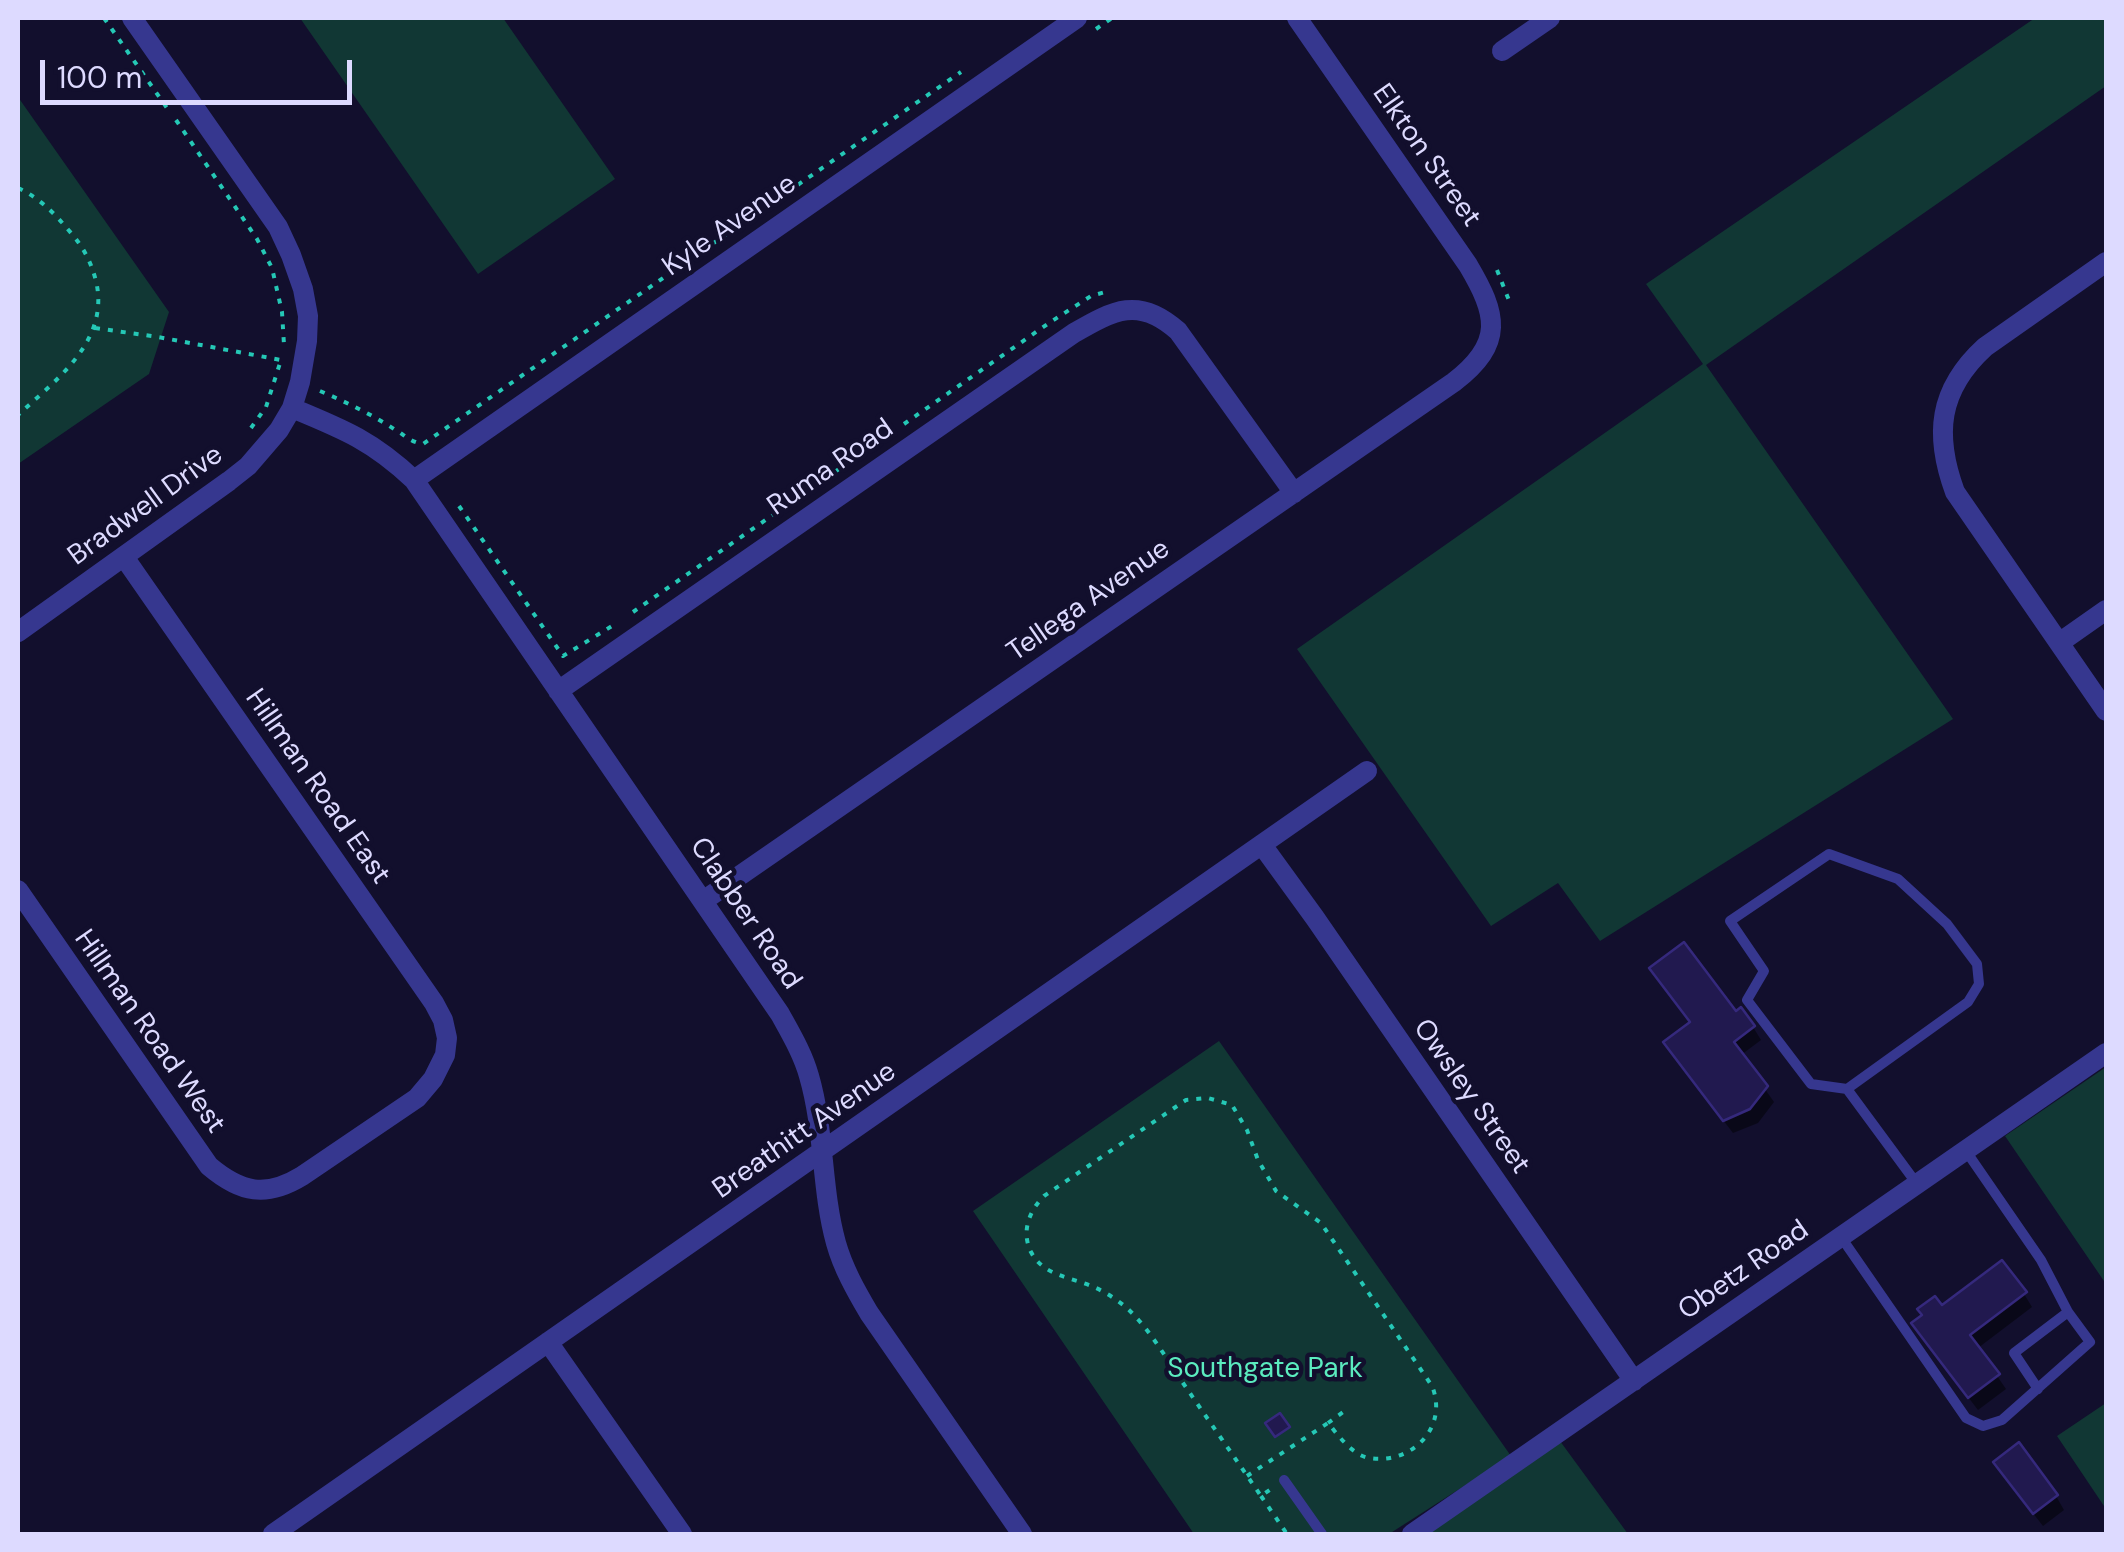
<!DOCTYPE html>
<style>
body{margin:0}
#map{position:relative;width:2124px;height:1552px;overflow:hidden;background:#120f2d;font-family:"DM Sans",sans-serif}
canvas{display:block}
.frame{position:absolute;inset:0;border:20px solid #dddaff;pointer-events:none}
.scale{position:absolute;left:40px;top:60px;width:312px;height:45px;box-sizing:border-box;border:5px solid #dddaff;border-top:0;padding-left:12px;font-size:30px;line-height:35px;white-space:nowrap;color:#dddaff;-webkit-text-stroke:8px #120f2d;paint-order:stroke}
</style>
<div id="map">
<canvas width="2124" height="1552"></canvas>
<div class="frame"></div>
<div class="scale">100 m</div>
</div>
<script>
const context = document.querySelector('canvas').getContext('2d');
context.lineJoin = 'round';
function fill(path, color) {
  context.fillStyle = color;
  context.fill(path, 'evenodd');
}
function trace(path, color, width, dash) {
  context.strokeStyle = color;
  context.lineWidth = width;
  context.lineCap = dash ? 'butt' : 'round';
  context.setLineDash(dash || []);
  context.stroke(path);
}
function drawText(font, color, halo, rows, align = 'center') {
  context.font = font + ' "DM Sans",sans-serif';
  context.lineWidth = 9;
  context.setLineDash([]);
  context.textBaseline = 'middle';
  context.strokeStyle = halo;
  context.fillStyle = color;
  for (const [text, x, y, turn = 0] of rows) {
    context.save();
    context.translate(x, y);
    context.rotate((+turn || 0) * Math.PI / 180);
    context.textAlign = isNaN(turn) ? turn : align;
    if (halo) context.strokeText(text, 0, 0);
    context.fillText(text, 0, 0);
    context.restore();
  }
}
const green = new Path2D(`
 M300 18H503L615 179 478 274Z
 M2035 18H2106V86L1706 365 1953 719 1600 941 1558 883 1491 926 1297 649 1703 364 1646 284Z
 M18 97 169 312 149 374 18 464Z
 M1219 1041 1511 1456 1389 1534H1194L973 1211Z
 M2106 1067V1284L2005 1136Z
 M2106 1403V1509L2057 1436Z
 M1560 1441 1628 1534H1426Z`);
const shadow = new Path2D(`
 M1736 1015 1753 1027 1761 1040 1741 1055 1774 1102 1758 1123 1733 1133 1674 1056Z
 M2024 1294 2032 1307 1978 1348 2006 1389 1978 1410 1922 1337 1942 1308Z
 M2004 1476 2056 1496 2064 1510 2043 1526Z`);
const building = new Path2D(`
 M1684 942 1736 1011 1741 1007 1755 1026 1734 1042 1768 1086 1750 1109 1723 1121 1663 1042 1690 1022 1649 968Z
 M2002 1260 2027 1292 1970 1335 2000 1374 1968 1398 1911 1323 1922 1315 1917 1309 1935 1296 1942 1305Z
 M1280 1413 1290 1427 1275 1437 1265 1423Z
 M2019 1442 2058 1495 2033 1514 1993 1462Z`);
const path = new Path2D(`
 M104 18 167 108
 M1096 29 1112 18
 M176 120 257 239 272 268 282 312 284 345
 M18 188C40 198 55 214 71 233 84 248 91 262 96 281 110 341 57 379 18 415
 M1497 270 1510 303
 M95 328 158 337 281 360
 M320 391C346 402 371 414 394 429 405 435 410 442 423 444L961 72
 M904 424 1049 323 1091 296 1109 291
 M251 428 266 407 281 360
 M459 506 563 656 612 626
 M633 612 875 444
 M1328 1423 1346 1410
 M1247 1476 1328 1423C1338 1435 1352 1455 1369 1458 1411 1465 1449 1428 1432 1386L1321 1223 1276 1191 1258 1160 1247 1130 1232 1105 1208 1098 1186 1100 1044 1196C1029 1211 1021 1232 1031 1252 1044 1277 1073 1277 1096 1288 1107 1293 1119 1301 1128 1309 1150 1330 1166 1358 1183 1383 1209 1421 1235 1458 1261 1496L1271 1489
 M1261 1496 1287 1534`);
const service = new Path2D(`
 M1847 1089 1811 1084 1747 1000 1764 971 1730 921 1829 854 1898 879 1947 924 1977 964 1979 984 1968 1002 1847 1089 1917 1184
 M1841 1237 1966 1418 1983 1426 2002 1420 2090 1342 2068 1312 2041 1260 1966 1151
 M2038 1389 2014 1353 2068 1312
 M1284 1480 1322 1534`);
const minor = new Path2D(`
 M1502 51 1550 18
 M2106 262 1985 347C1938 390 1934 435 1955 492L2106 711
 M292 408C343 429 373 441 414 480L780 1014C791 1034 803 1054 809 1076 825 1131 821 1189 836 1243 843 1268 856 1291 869 1313L1022 1534
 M414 480 1077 18
 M18 632 229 481 248 466 279 430 292 408 300 382 307 341 308 316 303 289 291 255 278 227 132 18
 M2059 643 2106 610
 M558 691 1074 333C1114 310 1139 296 1178 331L1294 493
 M1262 845 1315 918 1634 1381
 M18 890 209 1166C241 1193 266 1198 302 1176L417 1098 433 1079 445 1055 447 1038 443 1020 434 1003 124 557
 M703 901 1454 382C1505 343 1497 314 1468 265L1297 18
 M548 1342 682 1534
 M273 1534 1367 771
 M1412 1534 2106 1053`);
const streetNames = [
 ["Elkton Street",1426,156,55],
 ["Kyle Avenue",730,226,-35],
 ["Ruma Road",831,468,-35],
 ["Bradwell Drive",146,506,-36],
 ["Tellega Avenue",1089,601,-35],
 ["Hillman Road East",317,787,55],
 ["Clabber Road",745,914,56],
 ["Hillman Road West",149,1032,55],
 ["Owsley Street",1471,1097,55],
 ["Breathitt Avenue",805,1131,-35],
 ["Obetz Road",1744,1271,-35]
];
const parkNames = [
 ["Southgate Park",1265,1370]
];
fill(green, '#113734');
fill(shadow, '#0007');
fill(building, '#21194f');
trace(building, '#35297d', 2.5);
trace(path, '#25c8b6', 4, [5, 8]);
trace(service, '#36378f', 10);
trace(minor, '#36378f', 20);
drawText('28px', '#dddaff', '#120f2d', streetNames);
drawText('28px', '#5bebbf', '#120f2d', parkNames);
</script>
